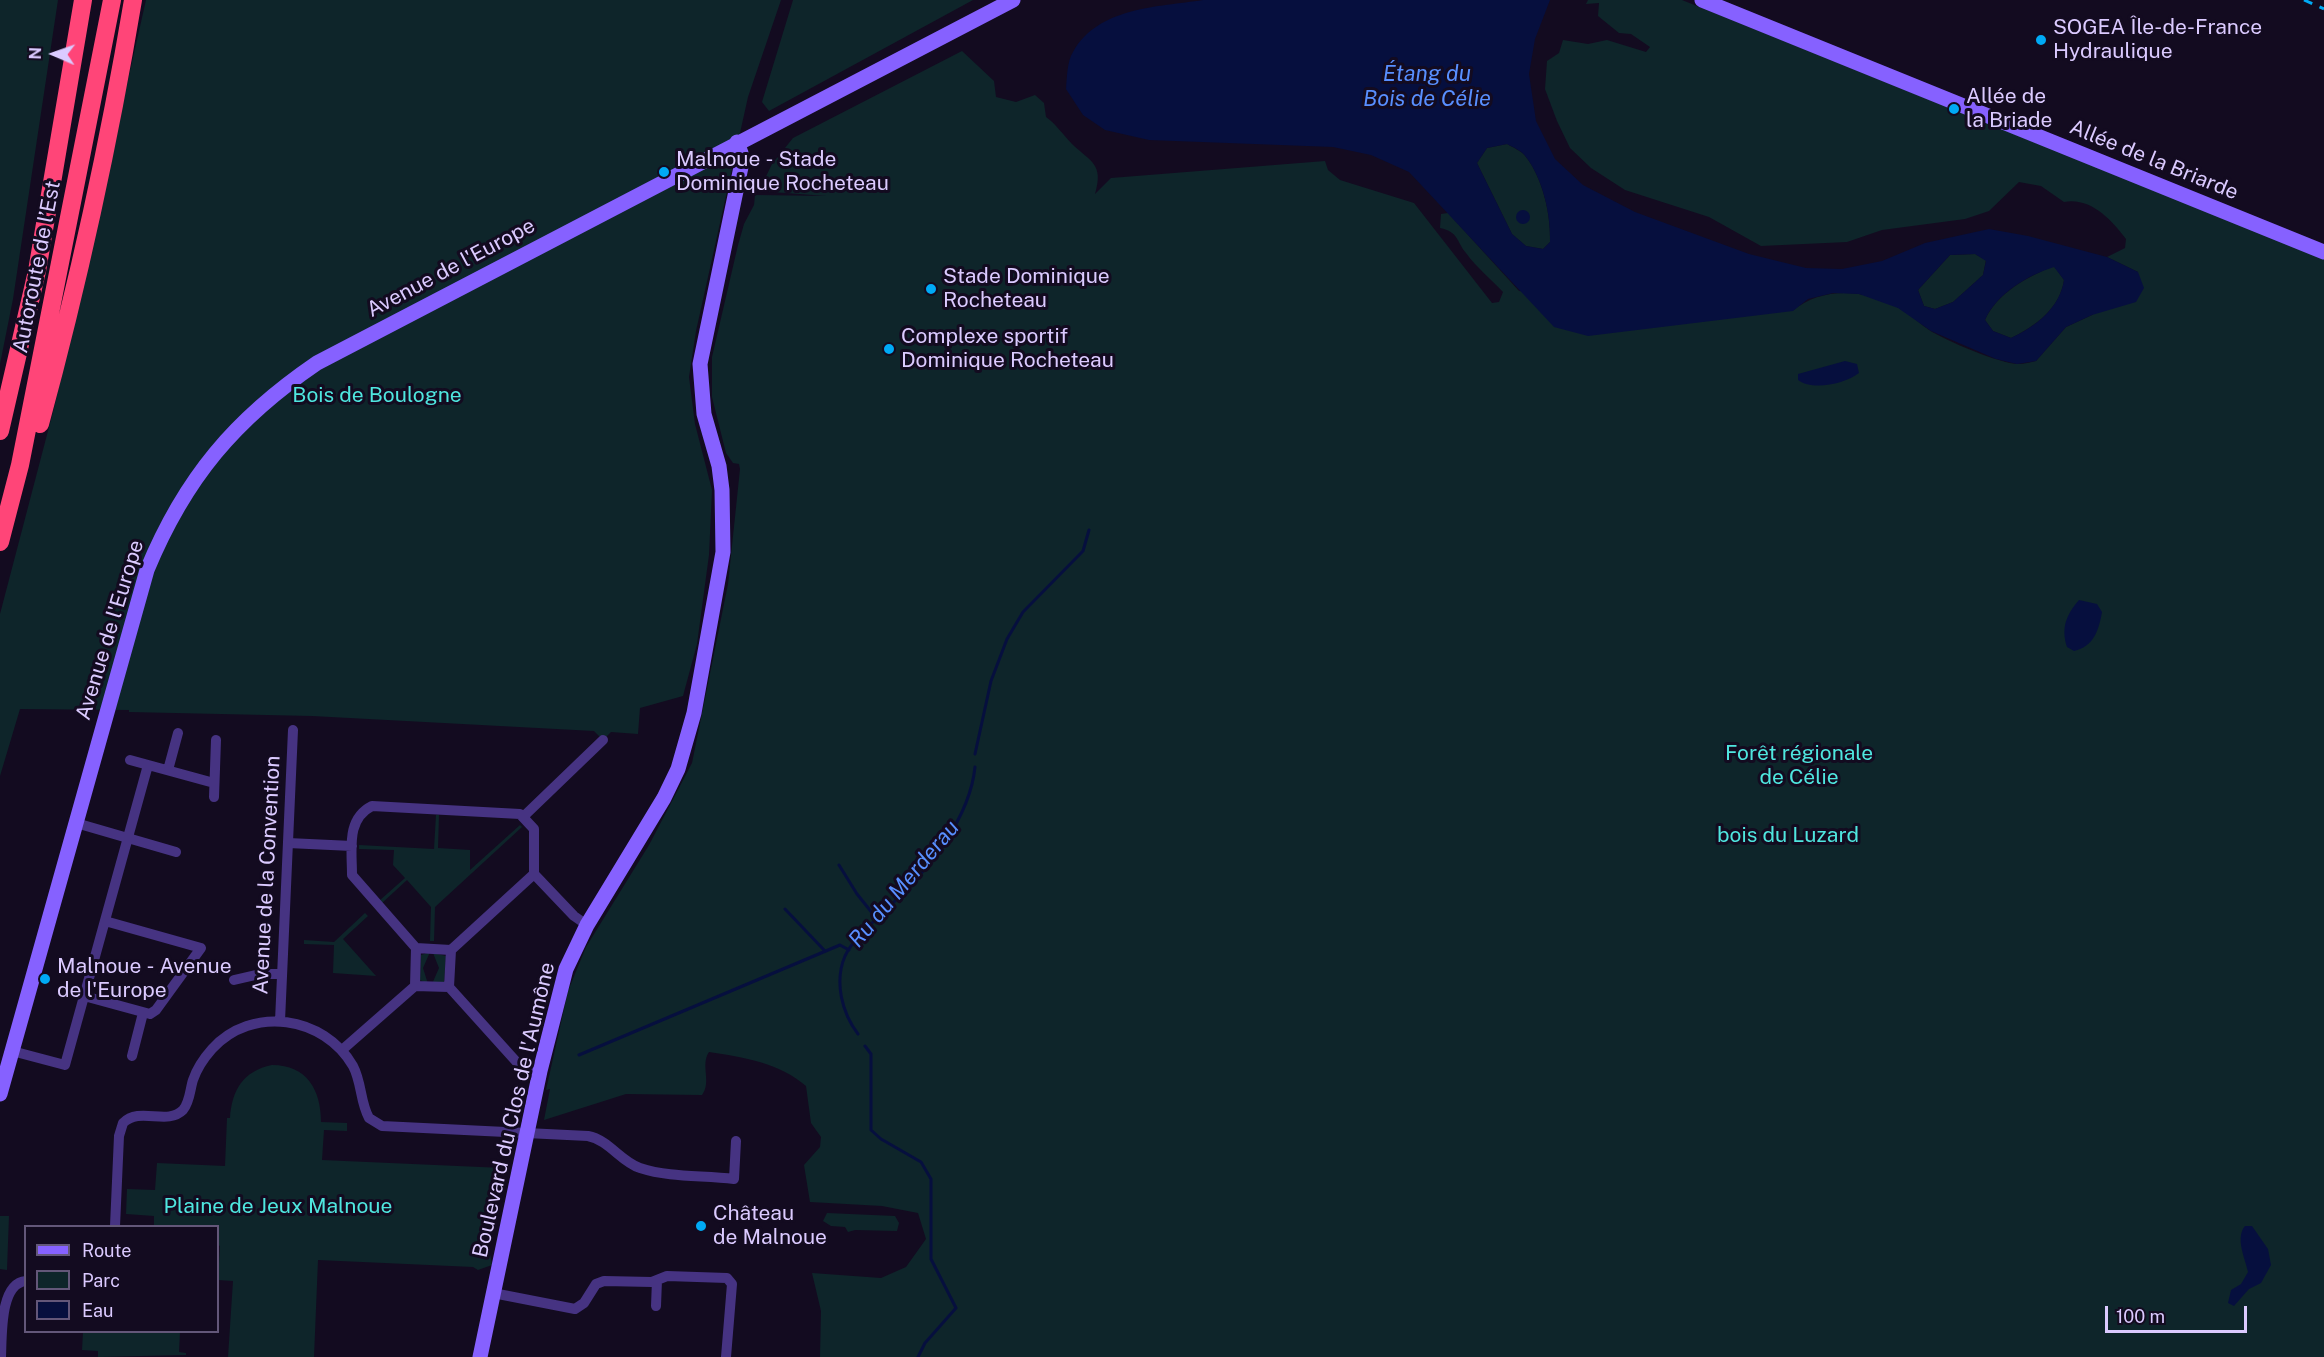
<!DOCTYPE html>
<meta charset="utf-8">
<style>
body{margin:0}
#map{position:relative;width:2324px;height:1357px;overflow:hidden;background:#130b20;font-family:"Public Sans",sans-serif}
canvas{display:block}
.legend{position:absolute;left:24px;top:1225px;width:195px;height:108px;box-sizing:border-box;background:#130b20;border:2px solid #635779;margin:0;padding:8px 10px;list-style:none;font-size:18px;color:#dbcaff}
.legend li{display:flex;align-items:center;gap:12px;height:30px}
.legend b{width:30px;border:2px solid #635779}
.north{position:absolute;left:24px;top:24px;width:60px;height:60px;-webkit-text-stroke:4px #130b20;paint-order:stroke;rotate:272deg;font-size:16px;font-weight:700;line-height:24px;text-align:center;color:#dbcaff}
.north::after{content:'';display:block;margin:auto;width:21px;height:27px;background:#dbcaff;clip-path:polygon(50% 0,100% 100%,50% 72%,0 100%)}
.scale{position:absolute;left:2105px;top:1306px;width:142px;height:27px;box-sizing:border-box;border:3px solid #dbcaff;border-top:0;padding-left:8px;font-size:18px;line-height:21px;white-space:nowrap;color:#dbcaff;-webkit-text-stroke:4px #130b20;paint-order:stroke}
</style>
<div id="map">
<canvas width="2324" height="1357"></canvas>
<ul class="legend">
<li><b style="height:8px;background:#8661ff"></b>Route</li>
<li><b style="height:16px;background:#0e252a"></b>Parc</li>
<li><b style="height:16px;background:#060f3e"></b>Eau</li>
</ul>
<div class="north">N</div>
<div class="scale">100 m</div>
</div>
<script>
const context = document.querySelector('canvas').getContext('2d');
context.lineJoin = 'round';
function fill(path, color) {
  context.fillStyle = color;
  context.fill(path, 'evenodd');
}
function trace(path, color, width, dash) {
  context.strokeStyle = color;
  context.lineWidth = width;
  context.lineCap = dash ? 'butt' : 'round';
  context.setLineDash(dash || []);
  context.stroke(path);
}
function drawText(font, color, halo, rows, align = 'center') {
  context.font = font + ' "Public Sans",sans-serif';
  context.lineWidth = 6;
  context.setLineDash([]);
  context.textBaseline = 'middle';
  context.strokeStyle = halo;
  context.fillStyle = color;
  for (const [text, x, y, turn = 0] of rows) {
    context.save();
    context.translate(x, y);
    context.rotate((+turn || 0) * Math.PI / 180);
    context.textAlign = isNaN(turn) ? turn : align;
    if (halo) context.strokeText(text, 0, 0);
    context.fillText(text, 0, 0);
    context.restore();
  }
}
const green = new Path2D(`
 M0 0H58L13 299 0 364Z
 M146 0H781L748 97 696 331 689 377 695 424 712 490 709 555 697 644 683 696 640 708 638 734 611 732 603 740 594 731 312 716 129 712V710L20 709 0 776V614L54 408Z
 M793 0H973L769 111 762 102Z
 M1588 0H1682L2324 259V1357H820L821 1311 812 1273 881 1278 906 1267 926 1239 918 1213 882 1206 810 1202 804 1165 820 1147 821 1137 811 1123 806 1086C780 1063 743 1057 709 1052 700 1065 712 1082 702 1095L626 1094 544 1120 550 1089 546 1090 568 991 586 947 649 845 692 763 728 584 740 469 739 464 733 463 726 453 712 397V357L738 245 744 224 754 205 755 195 826 196 759 191 772 164 793 138 962 51 994 81 996 97 1016 102 1035 95 1044 103 1046 117C1057 125 1063 135 1072 144 1091 162 1104 164 1095 194L1111 178 1325 161 1328 170 1340 180 1414 203 1492 303 1499 302 1503 292C1491 279 1476 267 1466 253 1456 241 1459 232 1440 228L1441 214 1448 213 1519 291 1792 311C1823 286 1865 289 1899 308 1910 314 1919 323 1929 330 1944 340 2001 364 2018 364 2024 364 2031 362 2036 361L2066 327 2092 315 2138 272 2107 257 2125 248 2126 239C2111 219 2090 197 2064 202L2041 186 2019 182 1989 211 1965 219 1882 230 1847 242 1761 246 1709 217 1625 190 1591 168 1570 148 1557 121 1545 89 1547 61 1559 53 1563 40 1588 44 1607 40 1646 52 1650 47 1631 34 1619 33 1598 16 1599 3 1586 4Z
 M1507 144C1512 147 1522 151 1526 157 1543 179 1551 215 1550 242L1543 249 1526 246 1512 234 1477 163 1487 148Z
 M1975 254 1986 260 1983 275 1953 302 1935 309 1924 306 1918 290 1950 255Z
 M2054 266 2064 280C2060 308 2036 326 2011 338L1993 331 1985 320C1997 293 2027 277 2054 266Z
 M436 815H439L438 848 470 850V870L520 825 522 827 435 907 434 941H430L431 907 407 880 382 903 379 901 405 878 393 865 394 850 359 849V845L434 849Z
 M365 913 368 916 343 939 376 976 333 973 334 945 304 944V940L334 942Z
 M430 952 423 968 428 984 420 980 421 955Z
 M433 953 446 956 444 983 432 984 439 968Z
 M272 1065C307 1065 321 1090 321 1122L347 1123V1131L324 1130 322 1160 503 1168 486 1250 490 1254 492 1265 478 1270 473 1267 318 1260 314 1357H228L233 1281 218 1280 220 1246 218 1245V1226H154V1216L126 1214 127 1189 155 1190 157 1163 225 1166 227 1118H230C232 1090 243 1071 272 1065Z
 M827 1213 895 1216 899 1223 897 1231 855 1230 848 1232 845 1227 831 1226 823 1221Z
 M0 1216H9L7 1270 0 1269Z
 M83 1332H180L179 1352 186 1353V1355L98 1357V1351L82 1350Z`);
const water = new Path2D(`
 M1203 0H1550L1535 39 1529 74 1536 121 1555 159 1583 185 1635 212 1749 254 1806 268 1842 269 1882 261 1925 243 1989 229 2028 236 2107 257 2138 272 2144 288 2136 302 2092 315 2066 327 2036 361 2017 364 1996 359 1931 331 1898 308 1859 294 1833 293 1808 299 1793 311 1588 336 1554 327 1409 172 1371 155 1333 147 1149 140 1105 130 1083 115 1066 89C1067 78 1067 61 1073 52 1098 7 1158 7 1203 0ZM1507 144C1513 147 1522 151 1526 157 1543 179 1551 215 1550 242L1543 249 1526 246 1512 234 1477 163 1487 148ZM1975 254 1986 261 1983 275 1953 302 1935 309 1924 306 1918 290 1950 255ZM2054 267 2064 280C2060 308 2035 327 2011 338L1993 331 1985 320C1996 294 2028 275 2054 267Z
 M1516 217a7 7 0 1 1 14 0a7 7 0 1 1-14 0Z
 M1845 361 1857 364 1859 373C1845 384 1812 391 1798 380V374Z
 M2079 600 2097 604 2102 612C2099 629 2094 647 2074 651L2067 647C2061 628 2066 615 2079 600Z
 M2245 1226H2252L2268 1249 2271 1265 2261 1283 2249 1289 2234 1306 2228 1303 2231 1290 2241 1284 2248 1272C2245 1258 2235 1238 2245 1226Z`);
const stream = new Path2D(`
 M975 754 991 681 1007 639 1023 612 1083 551 1089 530
 M839 865 857 894 877 919
 M785 909 825 951
 M858 1034C842 1013 834 982 845 956 854 937 876 920 891 905 928 870 970 818 975 767
 M865 1046 871 1054V1130L881 1139 921 1162 931 1179V1259L956 1308 925 1343 918 1357
 M579 1055 840 945 849 950`);
const street = new Path2D(`
 M130 760 214 783
 M168 770 178 733
 M214 797 216 740
 M523 817 603 740
 M76 823 176 852
 M288 843 352 846
 M416 948 352 875C352 849 346 819 372 806L520 814 534 829V874L574 916 587 925
 M416 948 451 950 449 987 415 986Z
 M451 950 534 874
 M234 980 260 974H282
 M449 987 522 1068 540 1071
 M84 996 150 1014 156 1010 201 948 105 921
 M280 1021 293 730
 M342 1050 415 986
 M12 1051 65 1065 148 765
 M132 1056 143 1013
 M115 1226 119 1136 123 1123C140 1106 167 1126 183 1110 190 1102 190 1089 193 1080 197 1068 204 1058 212 1049 252 1005 324 1016 353 1066 362 1083 360 1102 369 1118L382 1126 588 1136C609 1140 621 1162 640 1168 671 1178 702 1175 734 1179L736 1141
 M493 1293 575 1309 584 1303 596 1284 604 1281 652 1282 667 1276 727 1278 732 1284 726 1357
 M656 1306 657 1280
 M1 1357C2 1334 0 1283 26 1281`);
const secondary = new Path2D(`
 M1702 0 2324 252
 M0 1094 147 570C185 478 235 419 317 363L1013 0
 M480 1357 540 1071 566 969 587 925 664 798 678 769 694 713 723 552 722 490 719 466 704 414 700 364 741 167V153L737 142`);
const highway = new Path2D(`
 M40 424C78 284 109 143 133 0
 M0 431 37 271 83 0
 M0 542 20 465 112 0`);
const rail = new Path2D(`
 M2304 0 2324 9`);
const markers = [
 [2041,40,6,"#00aaf5"],
 [1954,109,6,"#00aaf5"],
 [664,172,6,"#00aaf5"],
 [931,289,6,"#00aaf5"],
 [889,349,6,"#00aaf5"],
 [45,979,6,"#00aaf5"],
 [701,1226,6,"#00aaf5"]
];
const poiNames = [
 ["SOGEA Île-de-France",2053,28],
 ["Hydraulique",2053,52],
 ["Allée de",1966,97],
 ["la Briade",1966,121],
 ["Malnoue - Stade",676,160],
 ["Dominique Rocheteau",676,184],
 ["Stade Dominique",943,277],
 ["Rocheteau",943,301],
 ["Complexe sportif",901,337],
 ["Dominique Rocheteau",901,361],
 ["Malnoue - Avenue",57,967],
 ["de l'Europe",57,991],
 ["Château",713,1214],
 ["de Malnoue",713,1238]
];
const streetNames = [
 ["Allée de la Briarde",2154,160,22],
 ["Autoroute de l’Est",37,267,-79],
 ["Avenue de l'Europe",451,268,-28],
 ["Avenue de l'Europe",110,630,-73],
 ["Avenue de la Convention",267,875,-87],
 ["Boulevard du Clos de l'Aumône",514,1110,-77]
];
const parkNames = [
 ["Bois de Boulogne",377,396],
 ["Forêt régionale",1799,754],
 ["de Célie",1799,778],
 ["bois du Luzard",1788,836],
 ["Plaine de Jeux Malnoue",278,1207]
];
const waterNames = [
 ["Étang du",1427,74],
 ["Bois de Célie",1427,99],
 ["Ru du Merderau",904,884,-50]
];
fill(green, '#0e252a');
fill(water, '#060f3e');
trace(stream, '#060f3e', 3);
trace(street, '#463382', 10);
trace(secondary, '#8661ff', 15);
trace(highway, '#ff4578', 18);
trace(rail, '#00aaf5', 3, [9, 8]);
for (const [x, y, r, color] of markers) {
  const dot = new Path2D();
  dot.arc(x, y, r, 0, 2 * Math.PI);
  context.fillStyle = color;
  context.fill(dot);
  trace(dot, '#130b20', 2);
}
drawText('21px', '#dbcaff', '#130b20', poiNames, 'left');
drawText('21px', '#dbcaff', '#130b20', streetNames);
drawText('21px', '#4fe6df', '#130b20', parkNames);
drawText('italic 22px', '#588fff', '#130b20', waterNames);
</script>
